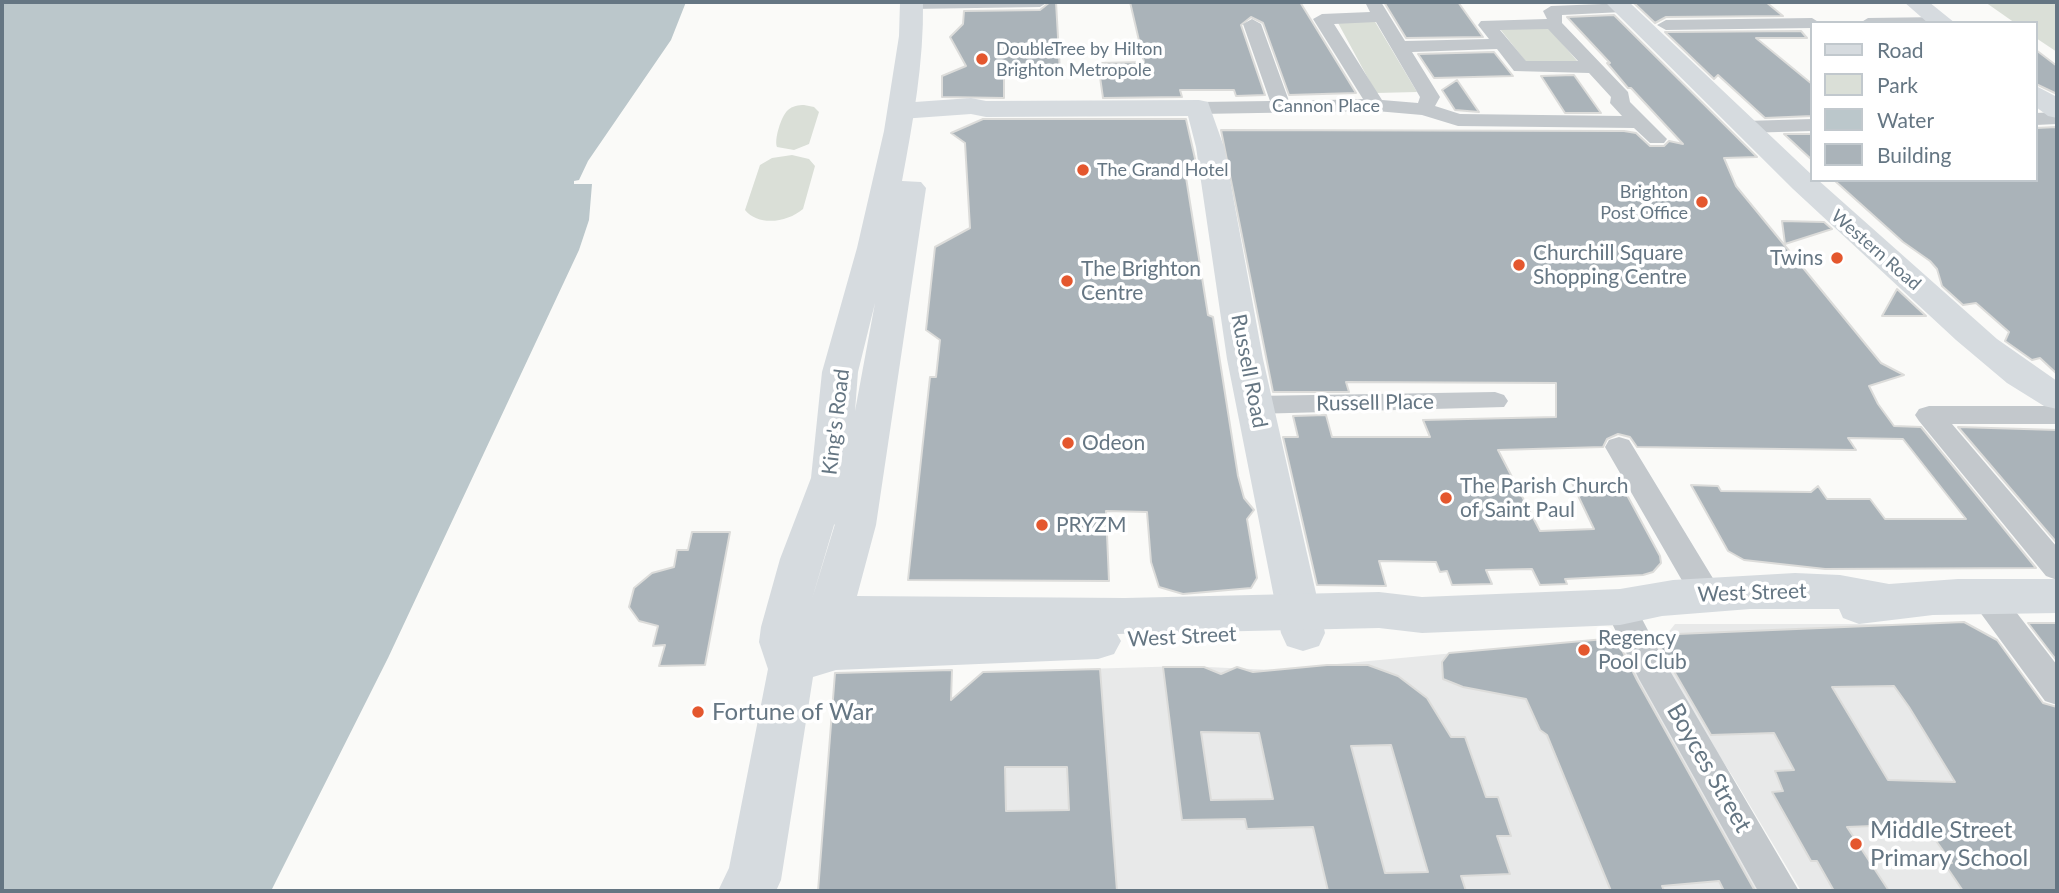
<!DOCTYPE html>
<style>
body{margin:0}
#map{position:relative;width:2059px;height:893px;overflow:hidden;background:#fafaf8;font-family:Lato,sans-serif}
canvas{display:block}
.frame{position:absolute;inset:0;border:4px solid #657683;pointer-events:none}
.legend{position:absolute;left:1810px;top:21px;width:228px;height:161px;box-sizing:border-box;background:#fff;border:2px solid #c1c8cd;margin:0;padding:9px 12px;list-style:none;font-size:21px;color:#657683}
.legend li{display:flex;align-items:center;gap:14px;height:35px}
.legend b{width:35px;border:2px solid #c1c8cd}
</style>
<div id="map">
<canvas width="2059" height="893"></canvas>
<div class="frame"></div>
<ul class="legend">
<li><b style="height:9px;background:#d6dbdf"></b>Road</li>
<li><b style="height:19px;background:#dadfd7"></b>Park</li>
<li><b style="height:19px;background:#bbc7cb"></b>Water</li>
<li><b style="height:19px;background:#aab3b9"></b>Building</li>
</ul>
</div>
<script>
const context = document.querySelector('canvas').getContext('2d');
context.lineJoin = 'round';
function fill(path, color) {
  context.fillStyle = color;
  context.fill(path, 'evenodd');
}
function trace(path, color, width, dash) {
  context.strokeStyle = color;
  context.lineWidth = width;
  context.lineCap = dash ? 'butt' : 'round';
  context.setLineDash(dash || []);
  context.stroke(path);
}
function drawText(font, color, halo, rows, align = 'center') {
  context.font = font + ' Lato,sans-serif';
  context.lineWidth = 7;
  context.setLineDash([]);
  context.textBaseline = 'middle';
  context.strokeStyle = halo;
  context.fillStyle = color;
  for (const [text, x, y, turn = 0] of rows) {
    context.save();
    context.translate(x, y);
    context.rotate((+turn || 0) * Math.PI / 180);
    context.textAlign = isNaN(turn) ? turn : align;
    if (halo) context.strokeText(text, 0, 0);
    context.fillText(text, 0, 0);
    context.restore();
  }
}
const built = new Path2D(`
 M1675 624H1936L2042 711 2057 730V891H1801L1733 777 1641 635 1667 634Z
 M1625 637 1761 891H975L983 672 1185 666 1273 670Z`);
const green = new Path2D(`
 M1985 2H2057V52L2036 38V23H2015Z
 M1374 20 1417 92 1376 93 1337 21Z
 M1549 28 1578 62 1527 63 1500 29Z
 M804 105 814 107 819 112 809 144 794 150 777 147C774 140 781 116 788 110 792 106 799 105 804 105Z
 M792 155 809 159 815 166 803 209C788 222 759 227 745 210L760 165 772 158Z`);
const water = new Path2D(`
 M2 2H686L671 40 588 161 579 180 574 181V184H592L589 220 579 250 388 658 271 891H2Z`);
const building = new Path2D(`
 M1050 2H1056L1060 72 1004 73V98L942 97V76L966 66 950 37 963 24 964 11 1040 10Z
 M1130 2H1300L1356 93 1289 95 1263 23 1251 17 1241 25 1265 95 1236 96 1234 90H1180L1182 97 1103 98 1098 63 1144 62Z
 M1384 2H1458L1483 37 1406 38Z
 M1633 2H1766L1783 16 1666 17 1655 23Z
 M1614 15 1757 157 1724 158 1736 186 1881 363 1904 375 1869 386 1878 404 1894 426 1921 427 2036 568 1825 569 1744 560 1728 551 1691 485 1718 486 1721 491 1811 492 1818 486 1827 499H1870L1885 519H1966L1903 439 1848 438 1856 450 1637 447 1630 437 1618 434 1607 439 1603 447 1498 450 1540 531 1594 529 1572 483 1621 484 1660 556 1661 563 1653 572 1643 575 1565 579 1567 584 1540 585 1532 569 1486 570 1492 584 1452 585 1447 571 1440 572 1436 562 1379 561 1386 586 1317 585 1283 437H1298L1293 416 1326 415 1332 437H1430L1423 420 1556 417V383L1346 382 1349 392H1273L1221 130 1624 131 1636 133 1650 146H1664L1669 141 1683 144 1631 88H1628L1607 63H1610L1567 17Z
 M1801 31 1807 38H1756L1812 84V116L1765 118 1718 75 1714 79 1665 32Z
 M2036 50 2057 66V94L2036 84Z
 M1494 52 1513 76 1434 78 1418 54Z
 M1574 75 1601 113H1565L1541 76Z
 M1457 80 1479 112 1455 110 1442 90Z
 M983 119H1186L1196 163 1184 165 1208 315 1213 317 1238 476 1244 498 1254 510 1247 519 1257 578 1251 588 1183 594 1159 587 1151 562 1147 512 1106 511 1109 581 908 580 930 377H936L940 340 926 330 935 247 970 228 965 143 951 133Z
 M2057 127V374L2040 358 2032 360 2005 341 2009 332 1976 303 1963 305 1942 286 1937 269 1930 261 1903 242 1834 180H2036V128Z
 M1784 134H1812V160Z
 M1782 221 1824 222 1832 229 1785 244Z
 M1897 289 1926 316H1882Z
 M1958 427 2057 430V543Z
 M692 532H730L705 665 659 666 665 645 653 646 658 626 639 621 629 607 634 588 652 573 674 567 677 550H688Z
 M1964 622 1997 640 2043 703 2057 707V891H1963L1944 863H1952L1924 824 1847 827 1889 891H1834L1817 861H1811L1772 792 1783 791 1775 771 1794 770 1774 733 1711 735 1653 635ZM1894 686 1909 707 1955 782 1888 780 1832 687Z
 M2028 623H2057V661Z
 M1616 638 1637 680 1755 891H1724L1719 881 1662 886 1664 891H1611L1547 735 1540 730 1526 699 1463 687 1443 679 1442 662 1449 653Z
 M1327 665H1368L1398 676 1427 698 1451 737H1465L1486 797H1498L1511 836H1497L1510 874 1461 876 1466 891H1328L1313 827 1247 829 1245 819 1182 820 1163 667H1204L1221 674 1237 667 1253 672ZM1201 732 1259 733 1273 799 1211 800ZM1391 745 1428 872 1385 873 1351 746Z
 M1100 669 1117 891H818L835 673 952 670 951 700 983 672ZM1005 767H1067L1069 810 1006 811Z`);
const street = new Path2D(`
 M904 2H1048L1040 7 911 9 905 8Z
 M1365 2H1381L1405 41 1489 39 1478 25 1481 21 1547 19 1543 11 1551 6 1628 3 1630 7 1628 11 1622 12 1562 15V23L1628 92 1630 102 1667 139 1664 143H1650L1634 128 1458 126 1422 115 1376 111 1199 114 1189 108 1199 102 1270 101 1243 24 1252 19 1261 24 1289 101 1363 99 1313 19 1322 14 1370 12ZM1376 22 1420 97 1418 103 1382 100 1334 24ZM1548 29 1578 61H1526L1500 30ZM1497 49 1514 71 1589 73 1611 97 1610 103 1622 116 1460 114 1435 106 1440 97 1412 52Z
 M1942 17 1951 22 1860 23 1868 18Z
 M1812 18 1820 23H1812V28L1666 30 1657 25 1666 20Z
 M2057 112V124L2036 125V113Z
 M1812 119V131L1745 133 1735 127 1745 121Z
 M1495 392 1504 395 1508 401 1504 407 1254 414 1244 411 1241 405 1244 399 1254 396Z
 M1929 406H2057V424H1952L2057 547V580L2046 576 1919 421 1915 415 1919 409Z
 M1619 437 1629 440 1717 585 1722 594 1717 603 1706 606 1695 603 1605 447 1609 440Z
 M1985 582 1996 586 2057 665V705L2045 701 1974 604 1969 595 1974 586Z
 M1620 594 1631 598 1663 659 1799 891H1758L1639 679 1604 607 1609 598Z`);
const secondary = new Path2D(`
 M1605 2H1629L1812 175V180H1818L1997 339 2057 381V409L2044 406 2007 383 1956 340 1793 189Z
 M1904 2H1929L1955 23H1928Z
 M2036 86 2057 97V118L2048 116 2036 107Z
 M971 98 986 101 1199 100 1208 102 1224 147 1263 359 1325 633 1319 646 1303 651 1287 646 1281 633 1227 359 1196 147 1188 116 986 117 971 114 901 119 892 117 888 111 892 105 901 103Z`);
const primary = new Path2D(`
 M900 2H923C924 62 913 122 902 181L921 182 926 188 876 525 857 596 1125 598 1379 592 1422 597 1620 589 1673 580 1795 573 1840 575 1889 584 1958 579H2057V613L1933 615 1859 624 1843 618 1839 609H1750L1662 616 1620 625 1422 633 1379 628 1117 634 1121 641 1114 654 1098 659 836 670 813 677 781 880 776 891H718L729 868 768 669 759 642 761 627 780 559 811 478 822 372 857 248 884 131 899 36ZM875 303 855 411 858 372ZM835 524 834 525 812 599Z`);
const markers = [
 [982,59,7,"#e4572e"],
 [1083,170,7,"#e4572e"],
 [1702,202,7,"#e4572e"],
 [1837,258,7,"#e4572e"],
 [1519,265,7,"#e4572e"],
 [1067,281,7,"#e4572e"],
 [1068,443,7,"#e4572e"],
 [1446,498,7,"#e4572e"],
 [1042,525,7,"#e4572e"],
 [1584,650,7,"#e4572e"],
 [698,712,7,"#e4572e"],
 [1856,844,7,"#e4572e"]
];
const farPoinames = [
 ["DoubleTree by Hilton",996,49],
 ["Brighton Metropole",996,70],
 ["The Grand Hotel",1097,170],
 ["Brighton",1688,192,"right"],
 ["Post Office",1688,213,"right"]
];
const farStreetnames = [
 ["Cannon Place",1326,106],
 ["Western Road",1876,250,41]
];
const poiNames = [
 ["Churchill Square",1533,253],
 ["Shopping Centre",1533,277],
 ["Twins",1823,258,"right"],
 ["The Brighton",1081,269],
 ["Centre",1081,293],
 ["Odeon",1082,443],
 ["The Parish Church",1460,486],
 ["of Saint Paul",1460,510],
 ["PRYZM",1056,525],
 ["Regency",1598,638],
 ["Pool Club",1598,662]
];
const streetNames = [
 ["Russell Road",1249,371,79],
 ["Russell Place",1375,403,-1],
 ["King's Road",836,422,-83],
 ["West Street",1752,593,-2],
 ["West Street",1182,637,-3]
];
const nearPoinames = [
 ["Fortune of War",712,712],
 ["Middle Street",1870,830],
 ["Primary School",1870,858]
];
const nearStreetnames = [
 ["Boyces Street",1709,768,60]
];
fill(built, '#e8e9e9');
fill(green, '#dadfd7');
fill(water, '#bbc7cb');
fill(building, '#aab3b9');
trace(building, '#dcdcda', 2);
fill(street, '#c3c8cc');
fill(secondary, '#d6dbdf');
fill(primary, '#d6dbdf');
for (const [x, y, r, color] of markers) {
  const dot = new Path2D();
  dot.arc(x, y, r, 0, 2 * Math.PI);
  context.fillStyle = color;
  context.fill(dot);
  trace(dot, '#fff', 2.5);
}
drawText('18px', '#657683', '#fff', farPoinames, 'left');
drawText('18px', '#657683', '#fff', farStreetnames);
drawText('21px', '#657683', '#fff', poiNames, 'left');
drawText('21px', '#657683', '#fff', streetNames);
drawText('24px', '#657683', '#fff', nearPoinames, 'left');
drawText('24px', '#657683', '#fff', nearStreetnames);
</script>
